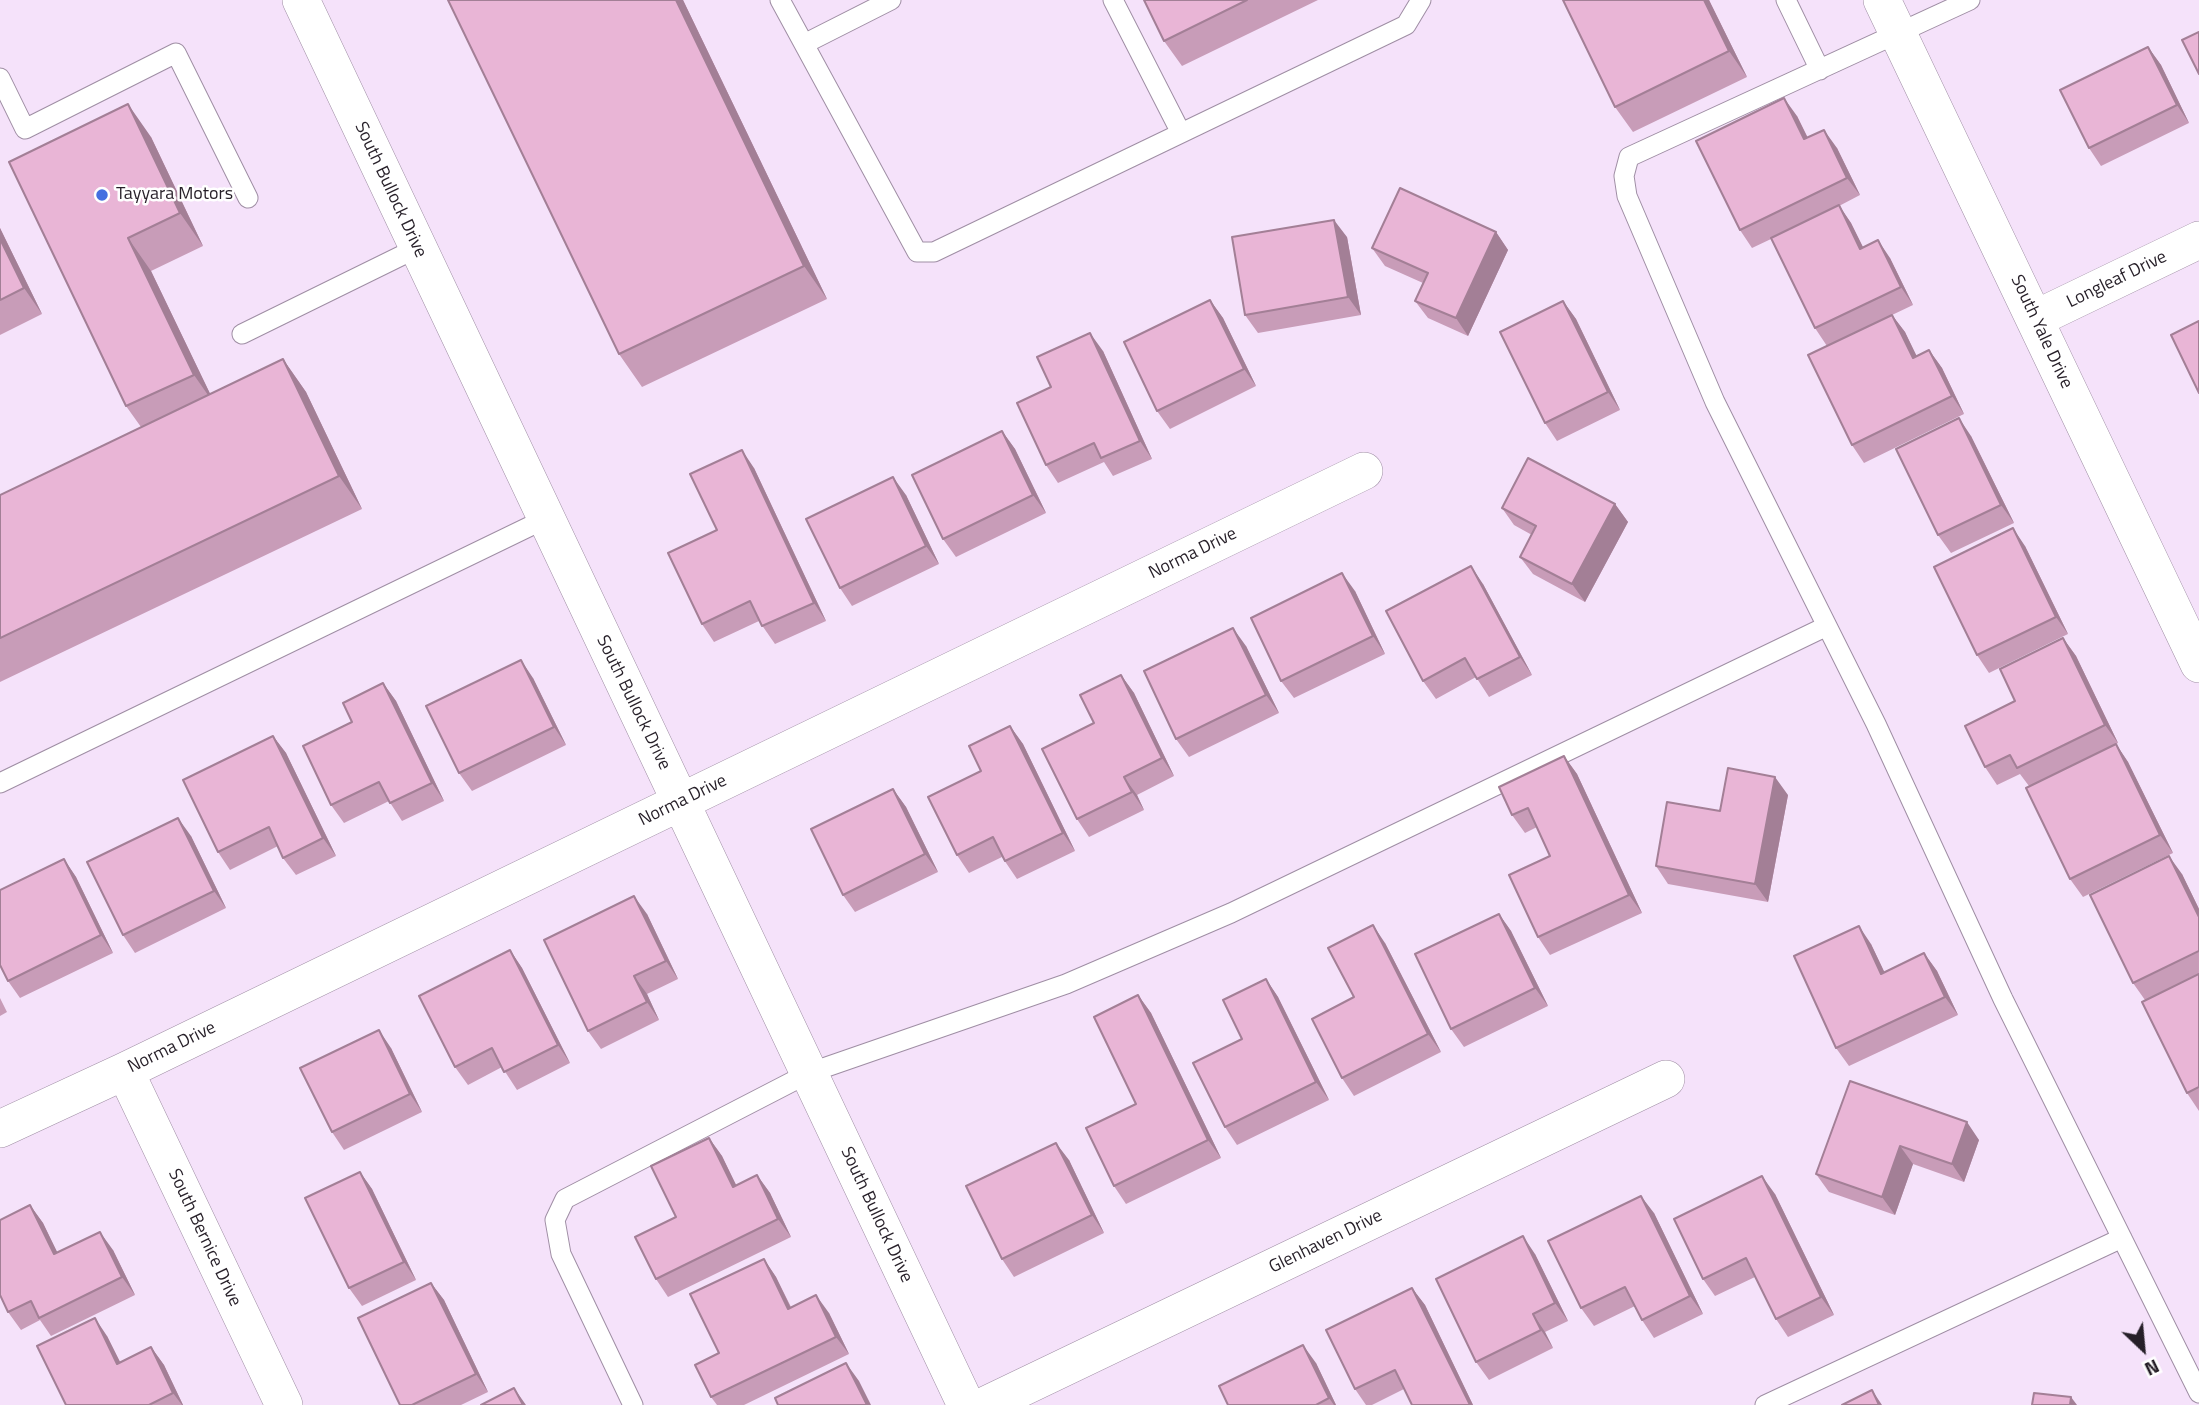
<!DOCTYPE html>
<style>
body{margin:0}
#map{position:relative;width:2199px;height:1405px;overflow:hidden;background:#f5e2fa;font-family:"Titillium Web",sans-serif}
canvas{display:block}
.north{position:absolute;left:2108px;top:1314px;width:70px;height:70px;-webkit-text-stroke:5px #fff;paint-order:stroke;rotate:154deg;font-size:19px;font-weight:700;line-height:28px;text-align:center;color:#261f28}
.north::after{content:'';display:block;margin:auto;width:24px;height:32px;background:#261f28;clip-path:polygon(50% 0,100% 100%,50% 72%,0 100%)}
</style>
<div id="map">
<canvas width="2199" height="1405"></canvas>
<div class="north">N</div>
</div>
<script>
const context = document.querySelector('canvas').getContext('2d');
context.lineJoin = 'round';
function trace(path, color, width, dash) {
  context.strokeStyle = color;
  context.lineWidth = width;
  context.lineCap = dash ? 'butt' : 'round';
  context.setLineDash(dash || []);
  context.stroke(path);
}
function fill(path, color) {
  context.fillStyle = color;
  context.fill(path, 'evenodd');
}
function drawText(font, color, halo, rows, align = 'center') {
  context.font = font + ' "Titillium Web",sans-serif';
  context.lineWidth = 5;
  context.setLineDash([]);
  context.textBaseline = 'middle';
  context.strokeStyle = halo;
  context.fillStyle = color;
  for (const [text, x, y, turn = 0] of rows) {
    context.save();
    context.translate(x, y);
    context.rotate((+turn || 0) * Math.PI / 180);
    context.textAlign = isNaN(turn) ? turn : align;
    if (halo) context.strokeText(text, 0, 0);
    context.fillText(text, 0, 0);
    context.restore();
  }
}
const service = new Path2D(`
 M780 0 917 252H934L1406 25 1421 0
 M1113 0 1181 133
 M1786 0 1820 70
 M1970 0 1629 157 1624 176 1627 196 1715 402 1876 724 2003 999 2199 1393
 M804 44 891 0
 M0 78 25 129 176 53 248 198
 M242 334 417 248
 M0 783 545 519
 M633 1405 561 1254 555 1220 565 1199 809 1073 1066 984 1231 913 1827 626
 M1765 1405 2122 1238`);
const minor = new Path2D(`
 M301 0 966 1405
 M1882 0 2199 664
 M2035 319 2199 240
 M125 1071 284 1405
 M0 1129 125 1071 1364 471
 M986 1405 1666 1079`);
const wall = new Path2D(`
 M448 0H683L827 299 642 387 619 354Z
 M1144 0H1318L1182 66 1164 41Z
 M1709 0 1747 77 1633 132 1615 107Z
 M2148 47 2161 65 2189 123 2101 166 2089 148Z
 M1797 116 1808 138 1837 148 1860 195 1839 206 1851 223 1863 248 1890 258 1913 305 1892 315 1905 332 1916 356 1929 350 1942 368 1964 414 1864 463 1852 445 1827 346 1815 328 1771 239 1752 248 1740 230Z
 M151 137 203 246 151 271 210 394 283 359 306 392 362 509 0 682V495L141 427 126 406 9 162Z
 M0 228 42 314 0 335Z
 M1496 232 1508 250 1468 336 1428 318 1415 301 1423 283 1385 266 1372 248Z
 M1347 237 1361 315 1258 333 1245 315Z
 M1210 300 1223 318 1256 386 1170 429 1157 411Z
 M1563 301 1576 319 1620 410 1557 441 1545 423Z
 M1103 351 1152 459 1113 476 1104 462 1058 483 1046 465 1051 387Z
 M1002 431 1015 449 1046 513 956 557 943 539Z
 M1971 436 2014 523 1951 553 1938 535Z
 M754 468 826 621 775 644 759 621 714 642 702 624 717 530Z
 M906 495 939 564 852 606 840 588Z
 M1615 504 1628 522 1585 602 1533 574 1520 557 1532 535 1514 525 1502 508Z
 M2025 546 2068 634 1989 673 1977 655Z
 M1483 584 1532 675 1489 697 1476 677 1436 699 1423 681Z
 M1355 591 1385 654 1294 698 1281 681Z
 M2063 638 2076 656 2118 743 2116 744 2128 762 2173 853 2083 897 2070 879 2029 786 2020 774 1997 785 1985 767 2015 701Z
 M1246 646 1279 713 1189 757 1176 739Z
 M1121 675 1134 693 1174 776 1137 795 1144 810 1089 837 1077 819 1094 723Z
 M533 678 566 745 472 791 459 773Z
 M383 683 396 701 444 801 402 821 389 801 344 823 331 805 352 722Z
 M1010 726 1023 744 1075 851 1017 879 1002 857 969 873 957 855 981 771Z
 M273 736 286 753 336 856 296 875 283 858 278 846 230 870 218 852Z
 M1564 756 1577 774 1642 913 1550 955 1538 937 1550 856 1537 827 1525 833 1512 815Z
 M893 789 906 807 938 872 855 912 843 895Z
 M1788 795 1768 902 1668 884 1656 866Z
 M191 836 226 908 135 953 123 935Z
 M64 859 76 877 113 953 20 998 8 981Z
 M2182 874 2199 909V1111L2187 1093 2145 1000 2133 983Z
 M647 914 678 979 647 994 659 1020 601 1049 588 1031Z
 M1499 914 1511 931 1548 1006 1464 1047 1451 1029Z
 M1385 943 1441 1052 1354 1096 1342 1078 1354 997Z
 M1871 944 1884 972 1924 953 1937 971 1958 1015 1849 1066 1836 1048Z
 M510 950 522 968 570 1063 517 1090 502 1067 468 1085 455 1067Z
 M1266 979 1278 997 1329 1100 1237 1145 1225 1127 1242 1039Z
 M1138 995 1151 1013 1221 1158 1126 1204 1114 1186 1136 1104Z
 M0 998 7 1012 0 1016Z
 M391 1048 422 1112 344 1150 332 1132Z
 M1850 1081 1979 1140 1964 1182 1913 1164 1895 1215 1829 1192 1816 1174Z
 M709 1138 722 1156 736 1186 757 1175 770 1193 791 1237 668 1297 656 1279 676 1217Z
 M1069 1160 1104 1233 1014 1277 1002 1259Z
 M360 1172 372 1189 416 1280 362 1306 349 1288Z
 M1775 1194 1834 1315 1788 1337 1776 1319 1755 1277 1715 1296 1703 1279Z
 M30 1205 43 1223 57 1253 113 1250 135 1295 51 1336 40 1320 21 1330 8 1312Z
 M1654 1213 1703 1314 1654 1338 1642 1320 1635 1306 1594 1326 1581 1308Z
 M1535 1254 1568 1321 1545 1332 1553 1348 1489 1380 1476 1362Z
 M764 1259 776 1277 791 1307 829 1313 849 1354 744 1405H717L711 1397 719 1353Z
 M431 1283 444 1300 488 1392 461 1405H400Z
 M1412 1288 1425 1305 1473 1405H1412L1404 1389 1372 1405H1366L1355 1389Z
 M107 1336 120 1362 151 1347 164 1365 183 1405H66Z
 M1316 1363 1336 1405H1228Z`);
const shadedWall = new Path2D(`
 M676 0H683L827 299 804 266Z
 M1704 0H1709L1747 77 1729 51Z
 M2148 47 2161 65 2189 123 2177 105Z
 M1784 98 1797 116 1817 157 1804 139Z
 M128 104 151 137 203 246 180 213Z
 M1824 130 1837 148 1860 195 1847 178Z
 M1839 205 1851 223 1873 267 1860 249Z
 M1334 220 1347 237 1361 315 1348 297Z
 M0 228 42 314 24 288 0 239Z
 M1496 232 1508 250 1468 336 1456 318Z
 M128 238 151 271 217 408 194 375Z
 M1878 240 1890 258 1913 305 1901 287Z
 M1210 300 1223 318 1256 386 1244 369Z
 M1563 301 1576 319 1620 410 1608 392Z
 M1892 315 1905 332 1926 375 1913 358Z
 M1090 333 1103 351 1152 459 1140 441Z
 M1929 350 1942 368 1964 414 1952 396Z
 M283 359 306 392 362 509 339 476Z
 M1959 418 1971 436 2014 523 2001 505Z
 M1002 431 1015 449 1046 513 1033 495Z
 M742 450 754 468 826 621 814 603Z
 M893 477 906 495 939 564 926 546Z
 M1615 504 1628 522 1585 602 1572 584Z
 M2013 528 2025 546 2068 634 2056 617Z
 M1471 566 1483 584 1532 675 1520 657Z
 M1342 573 1355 591 1385 654 1373 636Z
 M1233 628 1246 646 1279 713 1266 695Z
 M2063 638 2076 656 2118 743 2105 725Z
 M521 660 533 678 566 745 554 727Z
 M1121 675 1134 693 1174 776 1162 758Z
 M383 683 396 701 444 801 432 783Z
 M1010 726 1023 744 1075 851 1063 833Z
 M273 736 286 753 336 856 323 838Z
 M2116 744 2128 762 2173 853 2160 835Z
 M1564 756 1577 774 1642 913 1629 895Z
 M1124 777 1137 795 1144 810 1132 792Z
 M1775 777 1788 795 1768 902 1755 884Z
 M893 789 906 807 938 872 925 854Z
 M178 818 191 836 226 908 214 891Z
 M2169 856 2182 874 2199 909V917Z
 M64 859 76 877 113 953 101 935Z
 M634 896 647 914 678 979 666 961Z
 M1499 914 1511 931 1548 1006 1535 988Z
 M1373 925 1385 943 1441 1052 1428 1034Z
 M1859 926 1871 944 1894 992 1881 974Z
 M510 950 522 968 570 1063 558 1045Z
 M1924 953 1937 971 1958 1015 1945 997Z
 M634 976 647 994 659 1020 647 1002Z
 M1266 979 1278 997 1329 1100 1316 1082Z
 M1138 995 1151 1013 1221 1158 1208 1140Z
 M379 1030 391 1048 422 1112 410 1094Z
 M1967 1122 1979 1140 1964 1182 1952 1164Z
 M709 1138 722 1156 746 1205 733 1187Z
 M1056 1143 1069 1160 1104 1233 1092 1215Z
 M1900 1146 1913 1164 1895 1215 1882 1197Z
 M360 1172 372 1189 416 1280 404 1262Z
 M757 1175 770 1193 791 1237 778 1219Z
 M1762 1176 1775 1194 1834 1315 1821 1297Z
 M1641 1196 1654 1213 1703 1314 1690 1296Z
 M30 1205 43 1223 67 1272 54 1254Z
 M100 1232 113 1250 135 1295 122 1277Z
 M1523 1236 1535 1254 1568 1321 1555 1303Z
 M764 1259 776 1277 800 1327 788 1309Z
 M431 1283 444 1300 488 1392 476 1374Z
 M1412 1288 1425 1305 1473 1405H1470Z
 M816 1295 829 1313 849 1354 836 1337Z
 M1533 1314 1545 1332 1553 1348 1541 1330Z
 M95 1318 107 1336 130 1382 117 1364Z
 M1303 1345 1316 1363 1336 1405H1334L1329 1398Z
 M151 1347 164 1365 183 1405H182L173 1393Z
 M846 1363 859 1381 871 1405H867Z
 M514 1388 526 1405H523Z
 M1872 1390 1882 1405H1879Z
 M2071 1397 2077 1405H2070Z`);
const building = new Path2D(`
 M448 0H676L804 266 619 354Z
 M1144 0H1247L1164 41Z
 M1563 0H1704L1729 51 1615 107Z
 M2199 32V74L2182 40Z
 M2148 47 2177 105 2089 148 2060 90Z
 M1784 98 1804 139 1824 130 1847 178 1740 230 1696 141Z
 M128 104 180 213 128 238 194 375 126 406 9 162Z
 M1400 188 1496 232 1456 318 1415 301 1428 273 1372 248Z
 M1839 205 1860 249 1878 240 1901 287 1815 328 1771 238Z
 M1334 220 1348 297 1245 315 1232 237Z
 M0 239 24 288 0 300Z
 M1210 300 1244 369 1157 411 1124 342Z
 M1563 301 1608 392 1545 423 1500 332Z
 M1892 315 1913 358 1929 350 1952 396 1852 445 1808 355Z
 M2199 321V393L2171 335Z
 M1090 333 1140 441 1101 458 1094 443 1046 465 1017 403 1051 387 1037 357Z
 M283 359 339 476 0 638V495Z
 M1959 418 2001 505 1938 535 1896 449Z
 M1002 431 1033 495 943 539 912 475Z
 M742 450 814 603 762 626 750 601 702 624 668 553 717 530 690 474Z
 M1528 458 1615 504 1572 584 1520 557 1536 526 1502 508Z
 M893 477 926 546 840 588 806 519Z
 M2013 528 2056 617 1977 655 1934 567Z
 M1471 566 1520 657 1477 679 1465 658 1423 681 1386 611Z
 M1342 573 1373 636 1281 681 1251 618Z
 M1233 628 1266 695 1176 739 1144 671Z
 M2063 638 2105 725 2017 768 2010 755 1985 767 1965 726 2015 701 2000 669Z
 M521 660 554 727 459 773 426 706Z
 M1121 675 1162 758 1124 777 1132 792 1077 819 1042 749 1094 723 1080 695Z
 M383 683 432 783 390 803 379 782 331 805 303 746 352 722 343 703Z
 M1010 726 1063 833 1005 861 993 837 957 855 928 797 981 771 969 746Z
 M273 736 323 838 283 858 269 827 218 852 183 780Z
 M2116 744 2160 835 2070 879 2026 788Z
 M1564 756 1629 895 1538 937 1509 875 1550 856 1528 808 1512 815 1499 787Z
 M1728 768 1775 777 1755 884 1656 866 1667 802 1720 811Z
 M893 789 925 854 843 895 811 829Z
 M178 818 214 891 123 935 87 862Z
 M2169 856 2199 917V951L2133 983 2090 895Z
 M64 859 101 935 8 981 0 965V890Z
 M634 896 666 961 634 976 647 1002 588 1031 544 940Z
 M1499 914 1535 988 1451 1029 1415 954Z
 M1373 925 1428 1034 1342 1078 1312 1019 1354 997 1328 948Z
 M1859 926 1881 974 1924 953 1945 997 1836 1048 1794 956Z
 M510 950 558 1045 504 1072 492 1048 455 1067 419 996Z
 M2199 974V1087L2187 1093 2142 1002Z
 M1266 979 1316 1082 1225 1127 1193 1063 1242 1039 1223 1000Z
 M1138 995 1208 1140 1114 1186 1086 1128 1136 1104 1094 1017Z
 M379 1030 410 1094 332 1132 300 1068Z
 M1850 1081 1967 1122 1952 1164 1900 1146 1882 1197 1816 1174Z
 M709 1138 733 1187 757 1175 778 1219 656 1279 635 1237 676 1217 651 1166Z
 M1056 1143 1092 1215 1002 1259 966 1186Z
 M360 1172 404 1262 349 1288 305 1198Z
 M1762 1176 1821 1297 1776 1319 1746 1258 1703 1279 1674 1219Z
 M1641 1196 1690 1296 1642 1320 1625 1287 1581 1308 1548 1241Z
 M30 1205 54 1254 100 1232 122 1277 39 1318 31 1301 8 1312 0 1295V1220Z
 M1523 1236 1555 1303 1533 1314 1541 1330 1476 1362 1436 1279Z
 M764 1259 788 1309 816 1295 836 1337 711 1397 695 1365 719 1353 690 1294Z
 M431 1283 476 1374 412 1405H400L358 1318Z
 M1412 1288 1470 1405H1412L1395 1370 1355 1389 1326 1330Z
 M95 1318 117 1364 151 1347 173 1393 149 1405H66L37 1346Z
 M1303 1345 1329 1398 1316 1405H1228L1219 1386Z
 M846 1363 867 1405H778L775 1398Z
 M514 1388 523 1405H481Z
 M1872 1390 1879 1405H1842Z
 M2034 1393 2071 1397 2070 1405H2032Z`);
const markers = [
 [102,195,7,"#446ee0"]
];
const streetNames = [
 ["South Bullock Drive",390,190,65],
 ["Longleaf Drive",2117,280,-26],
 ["South Yale Drive",2041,332,65],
 ["Norma Drive",1193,554,-26],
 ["South Bullock Drive",633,703,64],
 ["Norma Drive",683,801,-26],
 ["Norma Drive",172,1048,-26],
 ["South Bullock Drive",876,1215,65],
 ["South Bernice Drive",204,1238,65],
 ["Glenhaven Drive",1326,1242,-26]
];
const poiNames = [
 ["Tayyara Motors",116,195]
];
trace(service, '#9f8ea4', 21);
trace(minor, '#9f8ea4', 38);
trace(service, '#fff', 19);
trace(minor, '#fff', 37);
fill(wall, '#c89cb8');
fill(shadedWall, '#a37f96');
fill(building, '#e9b5d6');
trace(building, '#a37f96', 2);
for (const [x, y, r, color] of markers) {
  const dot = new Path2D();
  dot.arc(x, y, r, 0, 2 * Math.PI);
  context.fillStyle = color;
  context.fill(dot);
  trace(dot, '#fff', 2.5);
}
drawText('18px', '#261f28', '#fff', streetNames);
drawText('18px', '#261f28', '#fff', poiNames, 'left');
</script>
